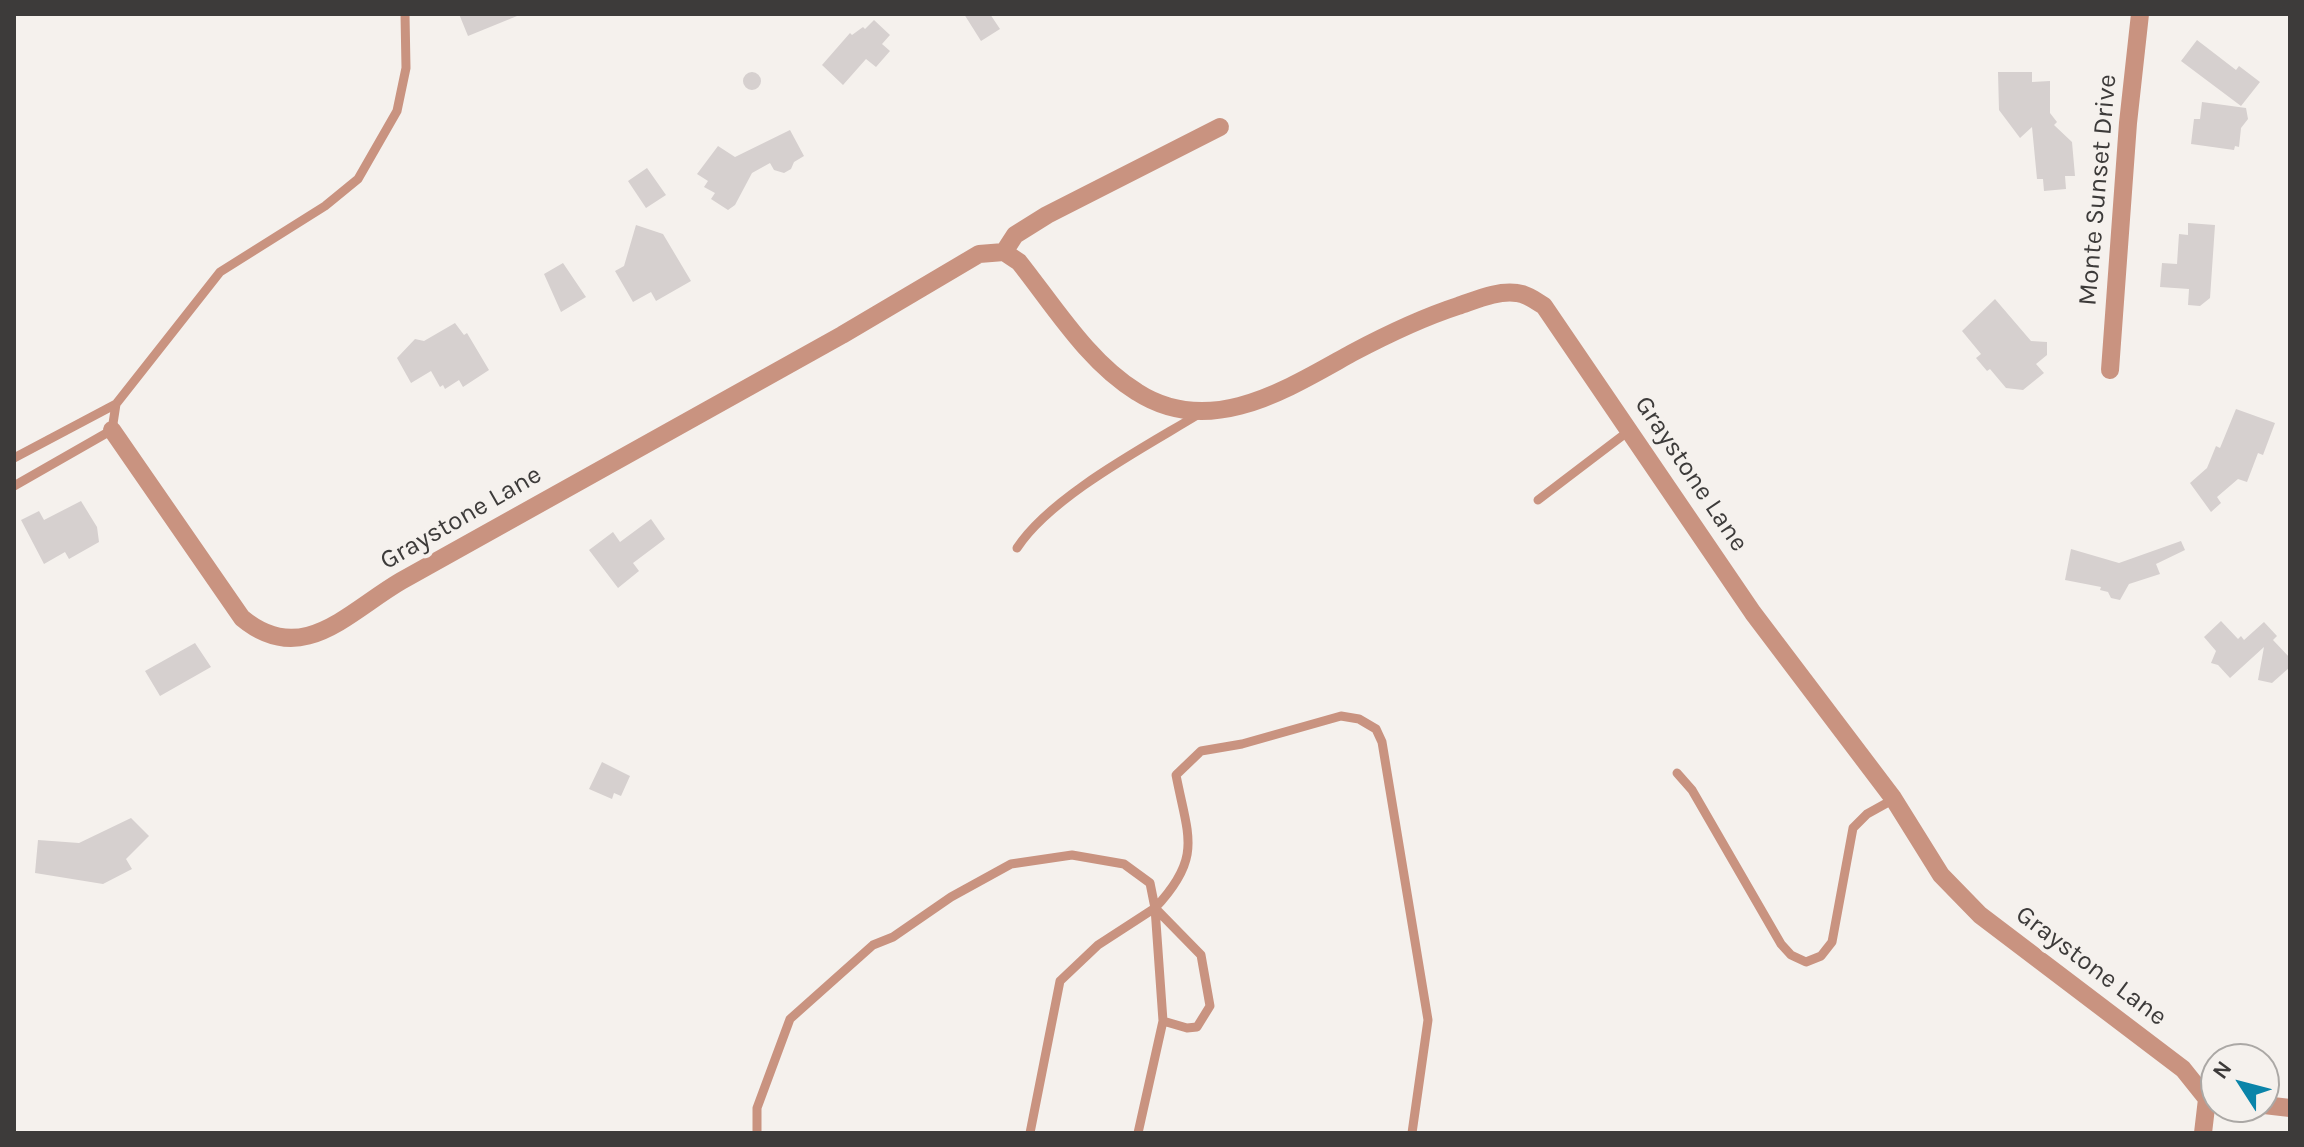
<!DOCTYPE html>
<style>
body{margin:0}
#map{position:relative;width:2304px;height:1147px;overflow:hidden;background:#f5f1ed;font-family:Karla,sans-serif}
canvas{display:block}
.frame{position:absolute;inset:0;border:16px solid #3d3b3a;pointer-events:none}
.north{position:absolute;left:2200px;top:1043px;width:80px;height:80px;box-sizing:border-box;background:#f5f1ed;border:2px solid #aba8a5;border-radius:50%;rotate:306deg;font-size:22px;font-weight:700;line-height:32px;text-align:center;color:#3d3b3a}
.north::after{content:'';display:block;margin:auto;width:28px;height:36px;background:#0a84a9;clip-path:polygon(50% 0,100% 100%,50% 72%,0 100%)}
</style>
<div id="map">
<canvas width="2304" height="1147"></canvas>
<div class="frame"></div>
<div class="north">N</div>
</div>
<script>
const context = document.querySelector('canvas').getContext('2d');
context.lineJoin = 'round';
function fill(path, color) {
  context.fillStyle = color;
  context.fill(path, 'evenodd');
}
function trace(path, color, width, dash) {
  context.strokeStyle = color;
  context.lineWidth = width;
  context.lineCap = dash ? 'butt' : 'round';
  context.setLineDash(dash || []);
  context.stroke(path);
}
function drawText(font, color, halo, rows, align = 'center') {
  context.font = font + ' Karla,sans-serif';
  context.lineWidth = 8;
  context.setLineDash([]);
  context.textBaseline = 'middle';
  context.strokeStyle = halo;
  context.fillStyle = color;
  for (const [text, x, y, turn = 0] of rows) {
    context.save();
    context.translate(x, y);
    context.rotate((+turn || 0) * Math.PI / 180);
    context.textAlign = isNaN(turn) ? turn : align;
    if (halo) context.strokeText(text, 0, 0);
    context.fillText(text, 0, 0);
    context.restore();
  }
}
const building = new Path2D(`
 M459 14H522L468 36Z
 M964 14H990L1000 29 981 41Z
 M874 20 890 35 882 44 890 51 876 67 866 59 843 85 822 65 850 33 852 35 863 27 865 29Z
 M2197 40 2236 70 2239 66 2260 82 2241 106 2181 61Z
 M743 81a9 9 0 1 1 18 0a9 9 0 1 1-18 0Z
 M1998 72H2032V82L2050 81V113L2057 122 2054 125 2072 142 2075 176H2065L2066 189 2044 191 2043 179H2037L2032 127 2020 138 1999 110Z
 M2202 102 2246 108 2248 119 2241 128 2239 147 2235 146 2234 150 2191 144 2194 119H2200Z
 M790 130 804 156 794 162 791 169 784 173 774 170 770 163 752 173 735 205 728 210 711 199 715 193 704 187 708 181 697 174 718 146 735 157Z
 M647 168 666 195 646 208 628 181Z
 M2188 223 2215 225 2210 298 2200 306 2188 305 2189 289 2160 287 2162 263 2177 264 2179 234 2188 235Z
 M636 225 663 234 691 281 656 301 651 292 633 302 615 271 624 266Z
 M563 263 586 297 561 312 544 274Z
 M1995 299 2031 341 2047 342V355L2036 364 2044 373 2023 390 2006 388 1990 369 1987 371 1976 358 1981 354 1962 331Z
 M455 323 464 335 467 333 489 370 463 387 459 380 445 389 443 385 440 387 431 371 411 383 397 358 415 339 424 341Z
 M2236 409 2275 423 2263 455 2258 453 2247 482 2238 479 2217 497 2221 503 2211 512 2190 483 2207 468 2216 446 2220 448Z
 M81 501 97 527 99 542 69 559 65 552 44 564 21 520 39 511 44 520Z
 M651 519 665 539 633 563 639 571 618 588 589 550 613 532 620 542Z
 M2181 541 2185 550 2156 564 2160 574 2129 584 2120 600 2111 598 2108 592 2100 590 2101 587 2065 580 2071 549 2119 563Z
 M2221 621 2238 639 2241 636 2244 640 2264 622 2277 636 2273 640 2290 658V667L2272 683 2258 680 2264 647 2230 678 2218 665 2211 663 2216 651 2204 637Z
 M195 643 211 667 160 696 145 671Z
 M602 762 630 776 621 796 614 793 612 799 589 789Z
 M131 818 149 836 126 859 132 869 103 884 35 873 38 840 79 843Z`);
const lane = new Path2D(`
 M14 458 116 404 220 272 325 206 358 179 397 111 406 68 405 14
 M14 486 112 430 116 404
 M1538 500 1630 430
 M1017 548C1051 496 1145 447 1199 414
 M1677 773 1692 790 1781 944 1791 955 1806 962 1821 956 1832 942 1853 828 1867 814 1894 799
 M1155 908 1201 955 1210 1006 1197 1027 1187 1028 1163 1021
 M757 1133V1108L790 1019 873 945 893 937 951 897 1011 864 1072 855 1124 864 1150 883 1155 908 1098 945 1060 981 1030 1133
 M1138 1133 1163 1021 1155 908C1203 857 1188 837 1176 775L1201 751 1242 744 1341 716 1359 719 1376 729 1382 742 1428 1020 1412 1133`);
const street = new Path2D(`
 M1004 252 1015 235 1047 215 1220 127
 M2110 370 2128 123 2140 14
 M112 430 242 618C302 668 348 612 401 581L842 335 979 254 1004 252 1019 262C1054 306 1088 362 1137 392 1210 439 1287 389 1352 353 1386 335 1421 318 1458 306 1476 300 1498 290 1517 293 1527 294 1536 301 1544 306L1753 613 1893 798 1941 875 1980 915 2183 1069 2207 1099 2203 1133
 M2264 1105 2290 1108`);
const streetNames = [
 ["Monte Sunset Drive",2098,190,-85],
 ["Graystone Lane",1691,474,56],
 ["Graystone Lane",461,518,-30],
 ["Graystone Lane",2091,966,37]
];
fill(building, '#d6d0cf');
trace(lane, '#c99380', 9);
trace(street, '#c99380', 18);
drawText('26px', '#3d3b3a', '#f5f1ed', streetNames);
</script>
